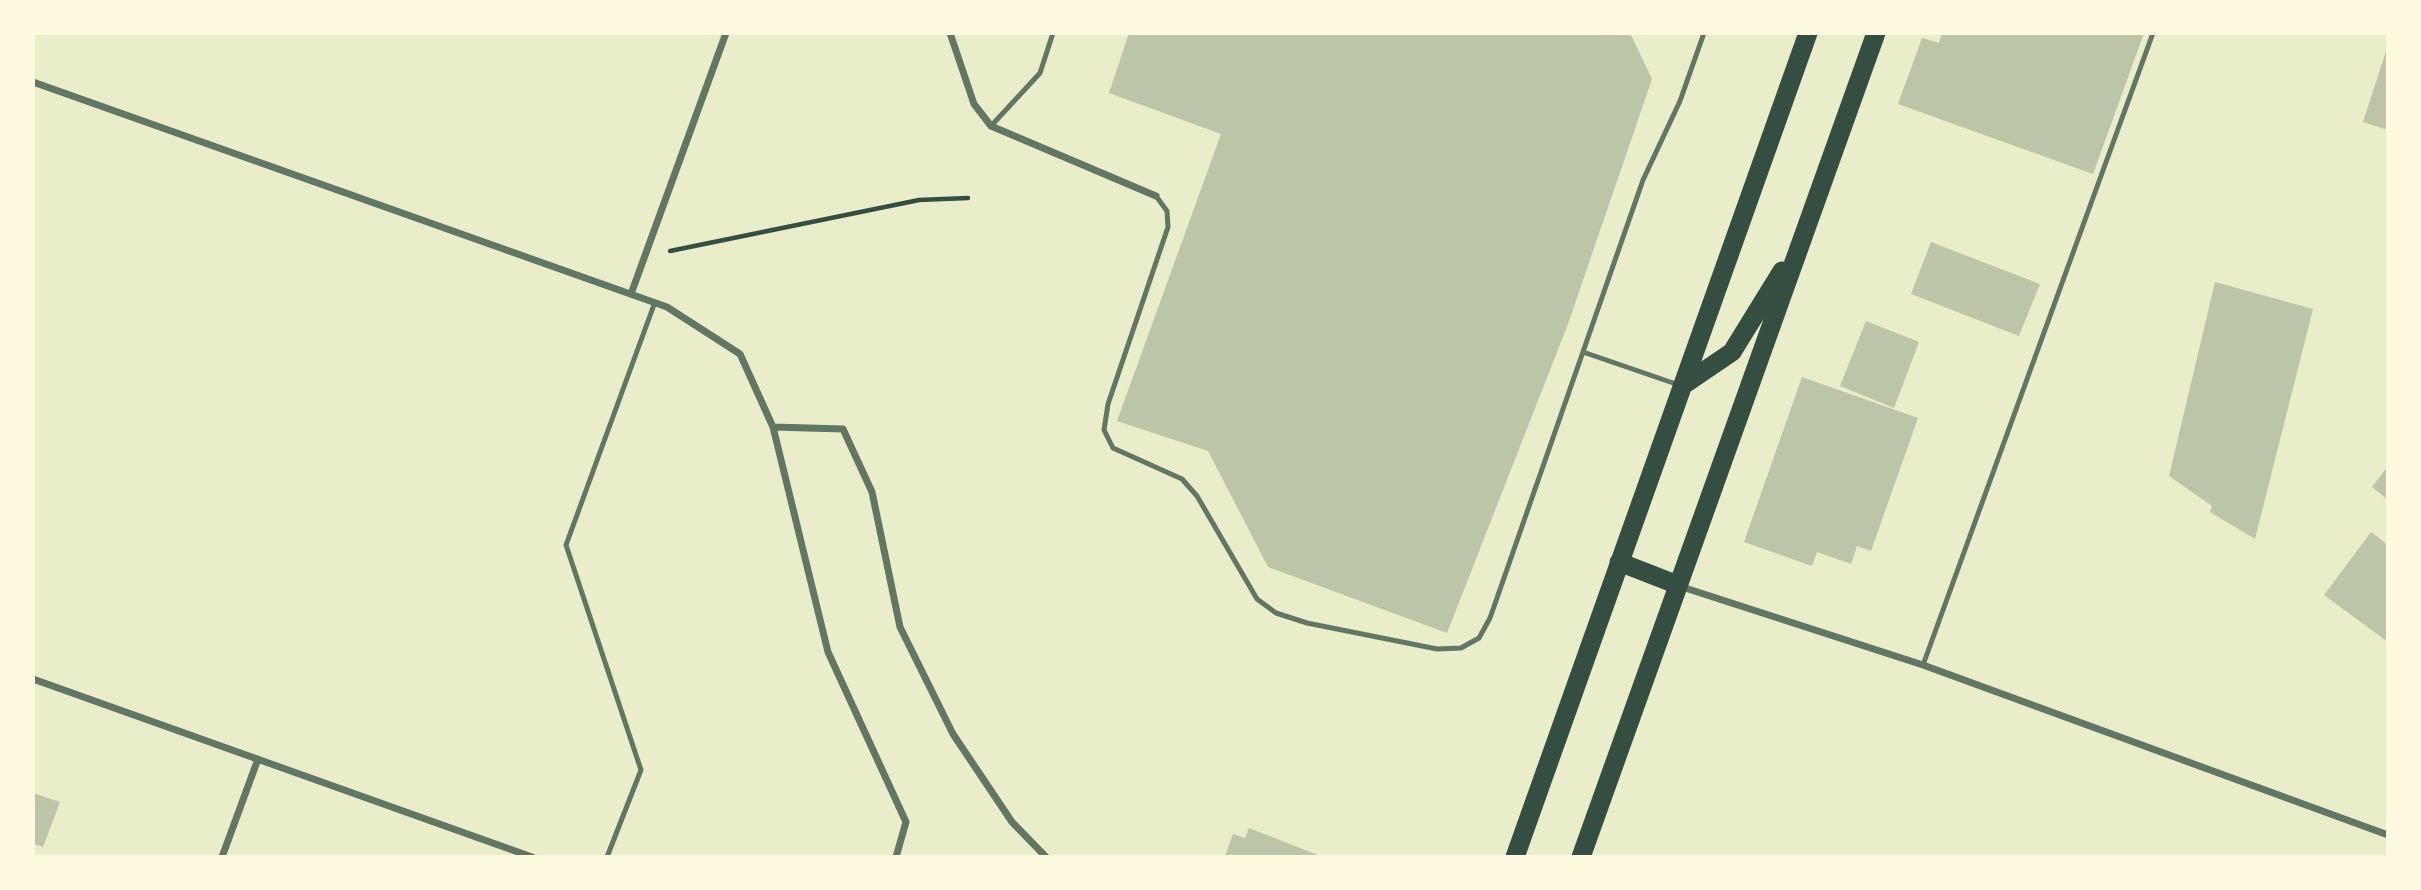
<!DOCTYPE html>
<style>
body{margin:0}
#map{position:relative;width:2421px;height:890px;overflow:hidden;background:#e9edc9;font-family:Barlow,sans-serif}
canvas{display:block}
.frame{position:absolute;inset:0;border:35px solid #fefae0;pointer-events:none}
</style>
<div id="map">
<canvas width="2421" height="890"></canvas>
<div class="frame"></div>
</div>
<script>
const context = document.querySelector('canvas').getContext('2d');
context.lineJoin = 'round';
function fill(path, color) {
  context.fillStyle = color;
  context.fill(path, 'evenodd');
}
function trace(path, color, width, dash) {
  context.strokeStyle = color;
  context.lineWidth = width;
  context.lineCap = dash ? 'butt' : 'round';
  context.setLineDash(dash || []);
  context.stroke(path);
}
const building = new Path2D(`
 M1129 33H1630L1652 79 1568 324 1447 633 1268 567 1208 451 1117 421 1221 134 1109 93Z
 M1942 33H2144L2093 174 1898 104 1922 38 1939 43Z
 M2387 48 2388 49V130L2363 122Z
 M1931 242 2040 284 2019 336 1911 294Z
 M2215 282 2313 309 2255 539 2210 512 2212 506 2169 476Z
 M1866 321 1919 342 1894 408 1840 386Z
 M1802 377 1918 418 1871 551 1857 546 1851 564 1817 552 1812 566 1744 542Z
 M2388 466V500L2372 487Z
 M2371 532 2388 545V642L2324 595Z
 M33 793 60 802 43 847 33 844Z
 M1249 828 1318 855 1317 857 1225 856 1233 834 1245 838Z`);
const path = new Path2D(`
 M670 251 919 200 968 198`);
const service = new Path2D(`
 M991 126 1040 73 1053 33
 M1156 196 1167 211 1168 227 1108 404 1104 430 1113 448 1182 479 1197 496 1257 599 1276 613 1307 623 1437 649 1461 648 1479 638 1490 618 1643 180 1680 101 1704 33
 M1583 352 1679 385
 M1923 665 2153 33
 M607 857 641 770 566 545 655 302`);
const minor = new Path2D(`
 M950 33 974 104 991 126 1156 196
 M33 82 667 307 740 354 773 427 828 652 906 822 896 857
 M631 294 726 33
 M773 427 843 429 872 492 900 627 953 734 1012 822 1046 857
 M1679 586 1923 665 2388 835
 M33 679 532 857
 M222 857 258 759`);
const trunk = new Path2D(`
 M1682 386 1732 352 1782 271
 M1619 562 1678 585
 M1515 857 1808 33
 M1581 857 1876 33`);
fill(building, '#bcc5a7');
trace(path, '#344e41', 4.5);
trace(service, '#617663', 5);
trace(minor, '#617663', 7);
trace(trunk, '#344e41', 19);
</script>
